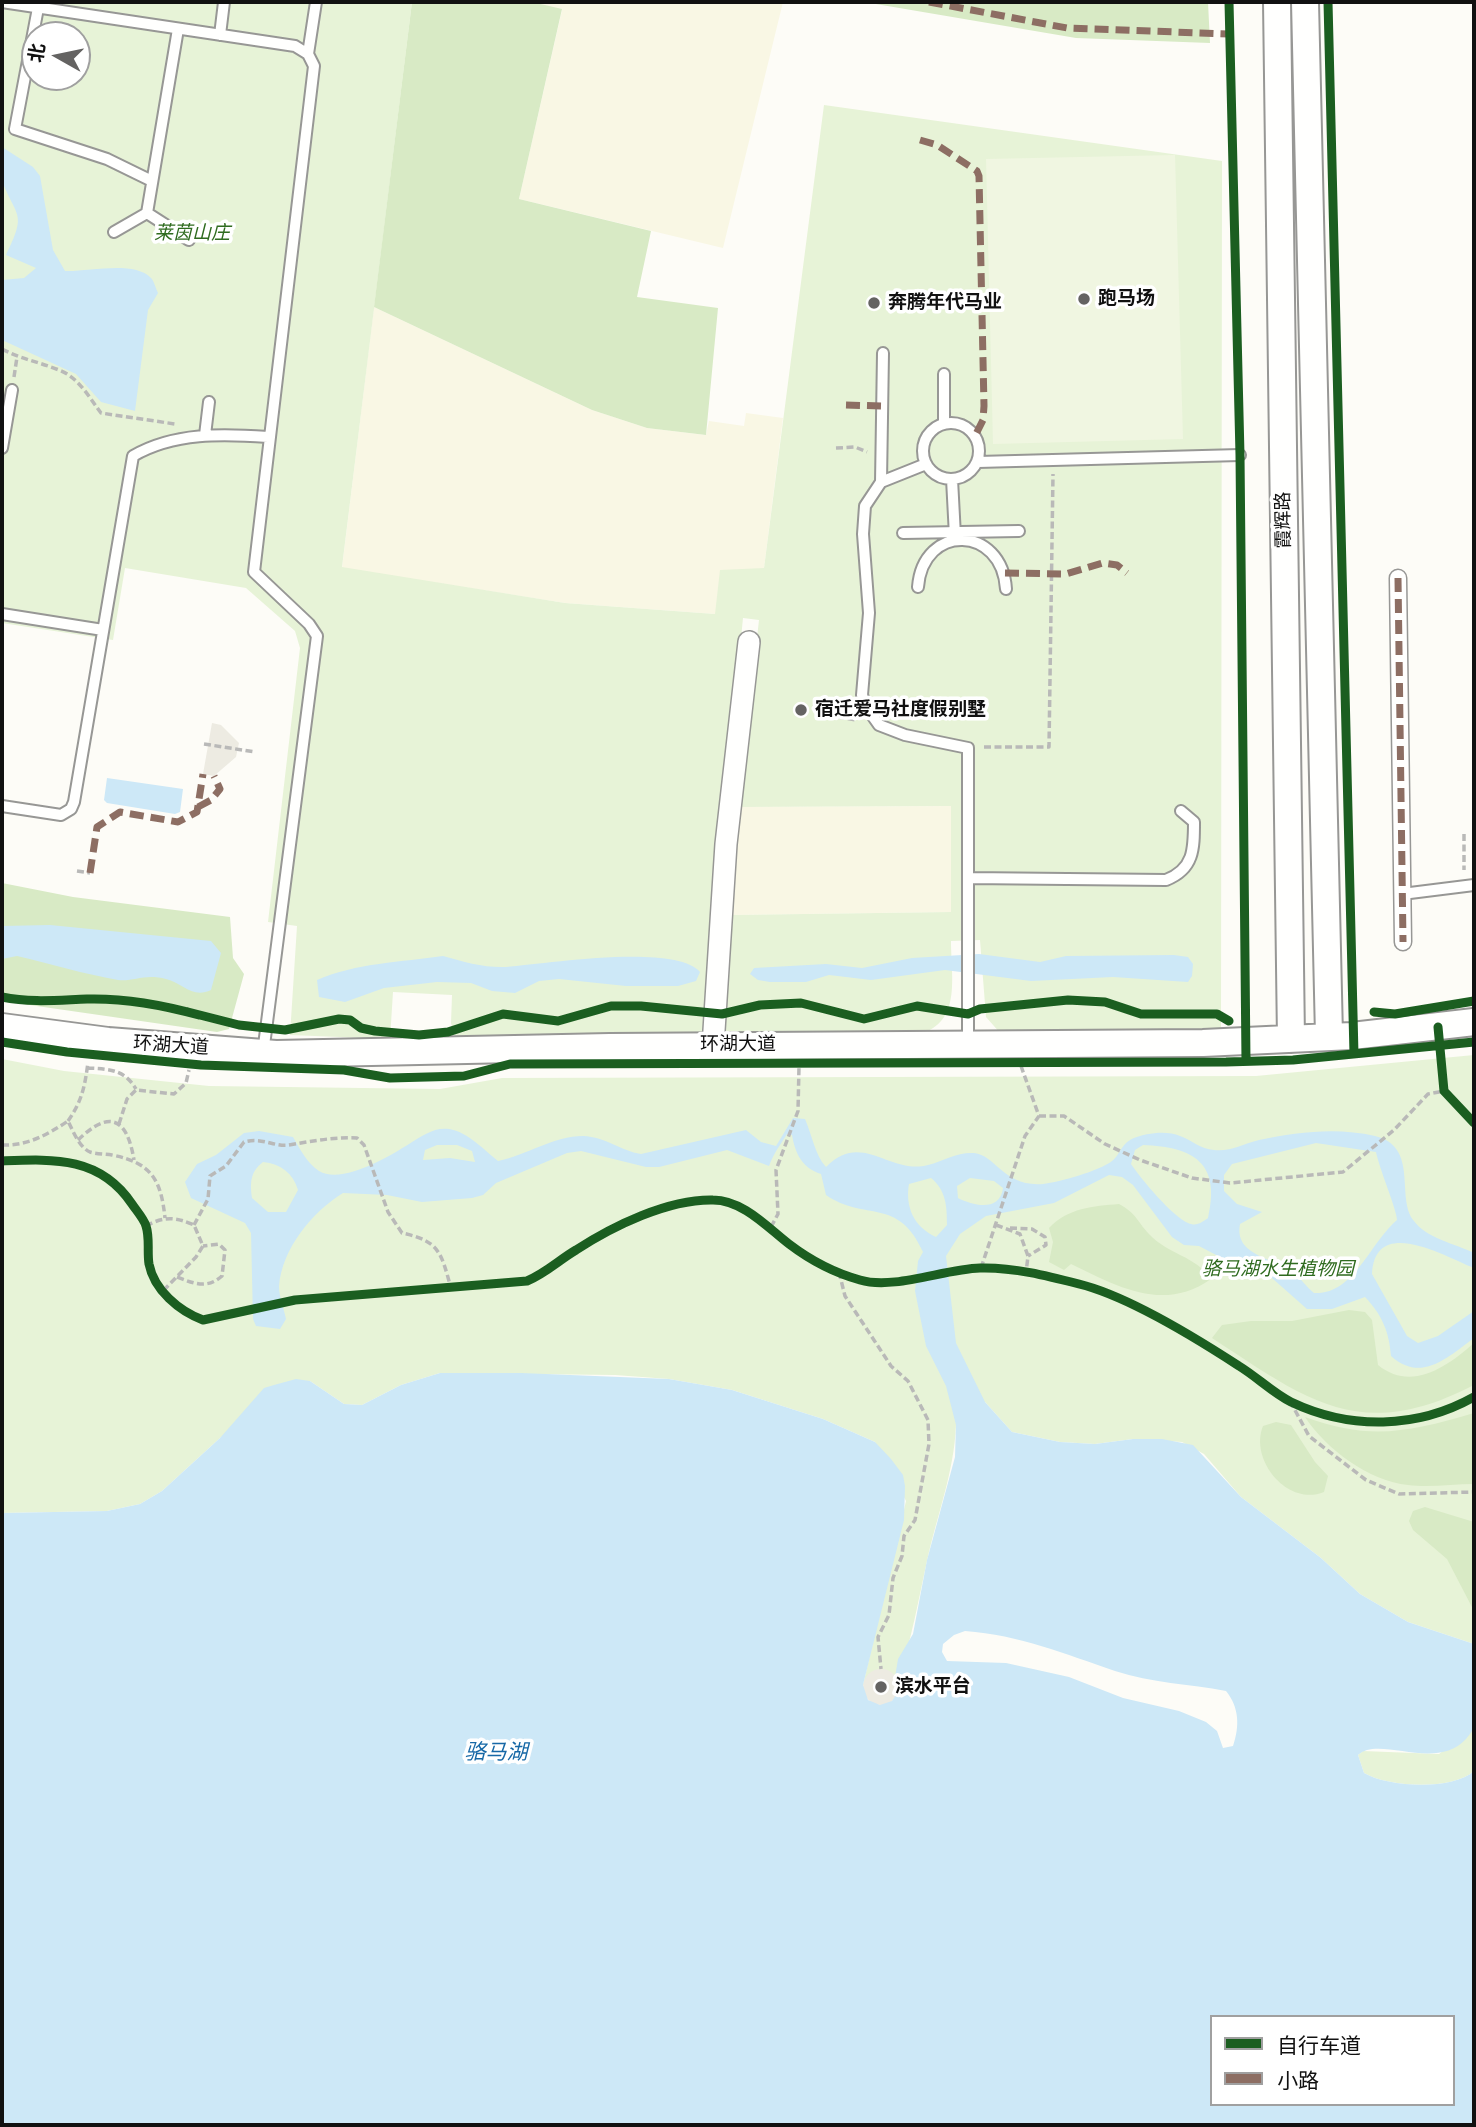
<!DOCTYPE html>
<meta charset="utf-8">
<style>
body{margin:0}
#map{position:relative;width:1476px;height:2127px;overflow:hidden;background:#fdfcf7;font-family:Bitter,"Noto Sans SC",serif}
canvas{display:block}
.frame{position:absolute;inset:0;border:4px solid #111;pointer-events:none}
.legend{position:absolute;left:1210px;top:2015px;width:245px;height:91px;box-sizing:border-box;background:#fff;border:2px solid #a0a0a0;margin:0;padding:9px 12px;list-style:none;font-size:21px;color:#111}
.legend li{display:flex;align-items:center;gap:14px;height:35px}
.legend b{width:35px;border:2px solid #a0a0a0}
.north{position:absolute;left:21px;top:21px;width:70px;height:70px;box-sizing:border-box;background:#fff;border:2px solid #a0a0a0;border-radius:50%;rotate:279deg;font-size:19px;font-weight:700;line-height:28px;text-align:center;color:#111}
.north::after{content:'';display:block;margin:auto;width:24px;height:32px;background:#646362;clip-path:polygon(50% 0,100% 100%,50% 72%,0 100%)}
</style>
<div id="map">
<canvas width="1476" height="2127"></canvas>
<div class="frame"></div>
<ul class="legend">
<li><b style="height:9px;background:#1b5e20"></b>自行车道</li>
<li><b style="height:9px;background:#8d6e63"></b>小路</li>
</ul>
<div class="north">北</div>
</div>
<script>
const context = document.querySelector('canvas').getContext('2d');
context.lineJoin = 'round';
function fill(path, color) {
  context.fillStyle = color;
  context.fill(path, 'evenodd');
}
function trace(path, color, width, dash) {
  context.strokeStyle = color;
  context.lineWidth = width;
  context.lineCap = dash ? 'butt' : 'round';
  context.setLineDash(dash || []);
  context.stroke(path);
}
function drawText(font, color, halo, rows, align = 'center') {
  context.font = font + ' Bitter,"Noto Sans SC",serif';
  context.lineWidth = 7;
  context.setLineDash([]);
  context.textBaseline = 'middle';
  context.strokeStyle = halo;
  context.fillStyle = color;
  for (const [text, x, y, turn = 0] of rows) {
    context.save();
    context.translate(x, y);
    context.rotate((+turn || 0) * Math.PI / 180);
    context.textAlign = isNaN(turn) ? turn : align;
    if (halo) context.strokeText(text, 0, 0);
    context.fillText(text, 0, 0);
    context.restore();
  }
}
const farmland = new Path2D(`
 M532 2H783L723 248 519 199 562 10Z
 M374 307 592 410 647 428 706 435 709 421 744 426 746 413 783 418 764 568 715 614 565 603 342 568Z
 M952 806 951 912 732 915 738 807Z`);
const green = new Path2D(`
 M2 2H412L342 567 565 603 715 614 720 570 764 568 824 105 1222 161 1221 1032 1001 1034 986 1017 980 940 951 941C951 977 962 1022 920 1034L728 1036 724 1028 732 915 951 912V806L738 807 759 620 743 618 718 871 705 1034 460 1037 454 1035 451 1023 452 995 393 992 390 1039 290 1035 297 926 268 922 300 648 295 631 246 588 125 568 113 640 2 623ZM35 35H77V77H35Z
 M1474 1055V1644L1408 1622 1360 1594 1321 1558 1241 1497 1204 1454 1182 1442 1133 1439 1095 1444 1060 1442 1012 1432 985 1402 956 1425C954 1473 937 1515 927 1561 918 1602 911 1641 898 1681L863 1685 906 1501 875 1442 823 1419 732 1390 669 1379 615 1375 440 1373 401 1385 362 1405 344 1404 310 1381 220 1438 162 1491 140 1504 107 1511 2 1513V1059L64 1071 209 1086 440 1089 502 1078 1256 1076Z
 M1474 1727V1771C1452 1791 1388 1787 1364 1773L1358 1755 1363 1751 1439 1754Z`);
const forest = new Path2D(`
 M412 2H532L562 9 519 199 651 231 637 297 718 308 706 435 647 428 592 410 374 307Z
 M864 2H1208L1210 43 1076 38Z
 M2 883 73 897 230 917 233 958 244 974 229 1029 217 1032 2 1001Z
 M1119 1204C1137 1214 1136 1220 1149 1234 1167 1254 1196 1256 1211 1279 1163 1313 1117 1286 1071 1264L1064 1270 1049 1262 1053 1242 1049 1228C1068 1208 1093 1206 1119 1204Z
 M1349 1310 1365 1312 1372 1320 1378 1365C1411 1392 1447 1367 1474 1343V1385C1360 1444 1307 1400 1212 1338L1222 1325 1251 1321H1292Z
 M1474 1413V1484C1453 1484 1429 1488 1408 1485 1369 1481 1326 1449 1305 1417 1370 1441 1409 1432 1474 1413Z
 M1276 1422 1291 1425 1315 1462 1328 1476 1324 1492C1288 1507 1249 1460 1263 1426Z
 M1425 1507 1474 1522V1611L1447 1559 1413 1530 1409 1521 1413 1511Z`);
const pitch = new Path2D(`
 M1175 155 1183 439 993 444 986 159Z`);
const plaza = new Path2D(`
 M212 723 221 725 239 743 236 757 214 776 203 774Z
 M863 1687a18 18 0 1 1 36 0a18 18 0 1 1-36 0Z`);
const water = new Path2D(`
 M2 147 33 167 40 176 53 250 65 271C88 272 134 260 151 278 154 281 156 289 158 293L148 310 135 411 101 402 76 374 2 340V280L24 278 36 268 6 255C27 212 17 219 2 181 0 172 2 156 2 147Z
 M107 778 183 789 180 812 175 814 107 803 104 800Z
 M50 925 211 941 221 953 211 990C192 999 183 983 166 979 145 973 133 982 118 980 84 974 51 964 17 956L2 959V926Z
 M979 954 1040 962 1066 956 1174 955 1188 957 1193 964 1192 976 1188 982 1113 977 1031 981 945 970 871 980 829 975 806 982H770L758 980 750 974 754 968 826 964 862 968 912 958Z
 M443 956C464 962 485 968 506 967 545 964 675 943 700 972L696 981 678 986H626L559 979 539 981 515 993 492 991 471 983 437 982 384 988 345 1002 319 997 317 980C356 963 402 962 443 956Z
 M793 1118 805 1119C812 1135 815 1155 826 1167 862 1130 889 1175 928 1165 944 1161 957 1152 974 1153 996 1155 1003 1187 1043 1184 1060 1182 1099 1171 1112 1161 1121 1154 1121 1143 1134 1138 1146 1133 1167 1130 1180 1136 1192 1140 1200 1149 1214 1150 1230 1152 1243 1144 1259 1140 1297 1132 1337 1127 1375 1136 1420 1147 1395 1198 1414 1221 1426 1238 1456 1244 1474 1253V1268C1444 1256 1375 1215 1372 1274L1407 1336 1418 1343 1438 1336 1474 1311V1338C1447 1358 1421 1383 1391 1356 1389 1331 1382 1315 1365 1297L1332 1309H1307L1264 1271 1220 1257 1199 1246 1184 1245 1172 1237 1133 1185 1122 1177 1109 1175 1054 1203 986 1216 960 1234 946 1256 956 1343 985 1402 1012 1432 1060 1442 1095 1444 1133 1439H1162L1193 1445 1241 1497 1321 1558 1360 1594 1408 1622 1474 1644C1474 1670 1476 1700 1474 1726 1473 1731 1469 1735 1466 1739 1436 1772 1379 1735 1358 1755L1364 1773C1388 1787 1452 1791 1474 1771V2125H2V1513L107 1511 140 1504 162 1491 220 1438 264 1388 274 1385 296 1379 310 1381 344 1404 362 1405 401 1385 440 1373H521L669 1379 732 1390 823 1419 875 1442 891 1459 903 1475 905 1486 904 1520 863 1685 868 1700 880 1705 892 1701 898 1692 895 1677 898 1659 913 1634 927 1560 955 1457 956 1425 946 1386 926 1346 915 1291 918 1261 923 1252C898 1196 865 1222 826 1195L821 1174C802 1168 795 1153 792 1135L787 1134C779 1147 775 1151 769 1166L727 1150 659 1167H646L581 1151 567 1153 496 1183 483 1195 472 1198 422 1202 387 1195 343 1193C312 1212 282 1249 279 1286 279 1297 284 1309 286 1319L280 1329 256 1326 253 1319 251 1233 245 1223 191 1198 185 1182 197 1164 216 1155 244 1133 259 1131 293 1137C300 1149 307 1163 319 1171 342 1185 390 1156 409 1144 422 1136 434 1127 449 1129 468 1132 484 1150 498 1161 527 1155 554 1136 583 1136 606 1137 621 1151 641 1154L746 1130 761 1142 776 1146ZM1316 1143 1376 1152C1379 1168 1397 1210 1397 1220 1369 1244 1354 1295 1314 1293 1306 1287 1301 1278 1294 1273 1273 1257 1234 1256 1240 1224L1262 1212 1237 1204 1224 1191V1175L1232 1164ZM437 1145H457L472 1151 475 1162 450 1158 423 1160 425 1150ZM1143 1145C1194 1147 1221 1163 1208 1218 1202 1222 1197 1227 1188 1223 1173 1217 1141 1179 1131 1164L1135 1150ZM263 1162C281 1164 293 1173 298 1190L286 1212H268L252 1198C250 1183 250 1172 263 1162ZM931 1178C946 1190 947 1206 947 1225L936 1237C914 1227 905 1207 909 1184ZM970 1178 994 1181 1003 1188C1000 1212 974 1206 958 1198L957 1186ZM965 1631C1020 1635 1065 1654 1115 1671 1152 1683 1189 1684 1226 1691 1239 1707 1240 1726 1233 1746L1223 1748 1217 1731 1206 1722 1179 1711 1123 1698 1069 1677 1006 1663 947 1661 942 1652 943 1644 954 1635ZM1212 2017H1453V2104H1212Z`);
const path = new Path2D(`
 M2 349C21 359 39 362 59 370 78 377 89 397 101 413L175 424
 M14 377 17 357
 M836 448 855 447 867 452
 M827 715 856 720
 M204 744 255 752
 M984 747H1049L1053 474
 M1464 834V870
 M77 871 90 873
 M87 1068C109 1069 124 1069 136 1089
 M1039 1116H1064L1105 1144 1140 1160 1192 1178 1230 1183 1343 1172 1394 1130 1428 1094 1444 1091
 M68 1121C82 1101 85 1086 88 1062
 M119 1124 127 1099 136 1090 174 1094 186 1083 189 1070
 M78 1140C110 1109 127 1118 134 1160
 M2 1145C27 1146 47 1135 68 1121 73 1131 79 1147 90 1152 96 1154 105 1154 112 1155 152 1163 161 1180 165 1218
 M194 1225 208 1199 210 1176 226 1166 244 1142C262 1137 274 1147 289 1145 312 1141 333 1137 357 1138L364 1145 388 1212 402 1233C440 1241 441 1253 451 1288
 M996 1225 1020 1234 1028 1256 1026 1273
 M146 1226C164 1216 176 1217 194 1225L203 1246 196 1257 163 1291
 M771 1227 778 1214 776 1170 798 1111 799 1067
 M1010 1228 1032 1229 1045 1237 1046 1245 1028 1256
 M981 1268 1025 1136 1039 1116 1021 1066
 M839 1272 845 1296 891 1366 908 1381 928 1420 929 1444 915 1520 904 1536 902 1556 893 1578 889 1615 878 1637 881 1669
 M177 1277C195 1284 207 1289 222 1276L225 1250 219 1244 203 1246
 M1290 1401 1309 1436 1366 1480 1399 1494 1474 1492`);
const service = new Path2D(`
 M2 2 295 46 308 54 314 66 254 572 309 624 317 636 263 1053
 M38 8 15 129 107 159 152 181
 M220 35 224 2
 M308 54 316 2
 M147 213 189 240
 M114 232 147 213 178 29
 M944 374V423
 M923 451a28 28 0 1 1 56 0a28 28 0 1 1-56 0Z
 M205 435 209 402
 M2 448 12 390
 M978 462 1240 455
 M926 464 881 482 865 506 863 534 869 613 862 695 867 708 879 725 905 735 968 748V1043
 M952 479 955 536
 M881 482 883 353
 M903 533 1019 531
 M918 587C923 523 1002 525 1006 589
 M2 614 103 630
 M2 806 61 815 71 809 74 802 133 456C174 432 223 434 268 437
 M968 878 1166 880C1194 869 1194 849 1194 822L1181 811
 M1402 894 1474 885`);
const pedestrian = new Path2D(`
 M1398 578 1403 942`);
const minor = new Path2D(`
 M713 1046 726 844 749 642`);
const tertiary = new Path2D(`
 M1277 2 1291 1039
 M1305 2 1329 1036
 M2 1027 108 1041 276 1054 610 1047 1203 1043 1352 1036 1474 1022`);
const quiet = new Path2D(`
 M929 2 1067 28 1229 34
 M920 140 937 145 977 171 979 176 984 406 983 420 975 436
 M846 405 882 406
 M1005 573 1066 574 1103 563 1117 565 1127 573
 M1398 578 1403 942
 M198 807 211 800 220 789 214 776
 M90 873 97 827 120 812 178 822 197 812 203 774`);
const cycleway = new Path2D(`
 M1229 2 1240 455 1246 1061
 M1328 2 1354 1054
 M2 997C32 1003 58 1000 87 999 125 998 163 1005 199 1015
 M188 1012 239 1025 285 1030 339 1019 350 1020 361 1028 375 1031 419 1035 448 1032 503 1014 558 1021 611 1006H641L722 1014 760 1005 801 1003 864 1019 917 1006 968 1014 980 1009 1068 1000 1105 1002 1141 1014H1217L1229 1021
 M1374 1012 1395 1014 1474 1001
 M1438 1027 1444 1091 1474 1123
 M2 1042 67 1052 201 1065 344 1070 390 1078 464 1076 510 1064 1226 1062 1293 1060 1474 1042
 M2 1161C53 1159 100 1156 132 1204 136 1210 144 1219 146 1226 150 1238 147 1252 149 1264 154 1290 179 1311 203 1320L295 1300 527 1281C546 1273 559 1260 576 1250 613 1226 668 1199 713 1200 743 1200 768 1228 789 1244 810 1260 835 1273 860 1280 894 1290 944 1269 980 1268 1013 1267 1048 1276 1079 1284 1128 1296 1196 1338 1239 1366 1257 1377 1273 1393 1291 1402 1350 1430 1417 1429 1474 1397`);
const markers = [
 [1084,299,7,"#646362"],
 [874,303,7,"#646362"],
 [801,710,7,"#646362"],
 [881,1687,7,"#646362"]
];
const parkNames = [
 ["莱茵山庄",192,234],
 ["骆马湖水生植物园",1278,1270]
];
const poiNames = [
 ["跑马场",1098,299],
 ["奔腾年代马业",888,303],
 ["宿迁爱马社度假别墅",815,710],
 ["滨水平台",895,1687]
];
const streetNames = [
 ["霞辉路",1284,520,-91],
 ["环湖大道",738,1045],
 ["环湖大道",171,1046,4]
];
const waterNames = [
 ["骆马湖",496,1753]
];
fill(farmland, '#f9f7e4');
fill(green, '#e7f3d7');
fill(forest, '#d8eac5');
fill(pitch, '#f0f6e1');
fill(plaza, '#edebe2');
fill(water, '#cde8f7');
trace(service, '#979795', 14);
trace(pedestrian, '#979795', 19);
trace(minor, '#979795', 24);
trace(tertiary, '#979795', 30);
trace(path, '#b9b9b8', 3.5, [7, 3.5]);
trace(service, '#fffffe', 10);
trace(pedestrian, '#fffffe', 16);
trace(minor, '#fffffe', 21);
trace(tertiary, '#fffffe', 26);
trace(quiet, '#8d6e63', 7, [14, 7]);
trace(cycleway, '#1b5e20', 9);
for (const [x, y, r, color] of markers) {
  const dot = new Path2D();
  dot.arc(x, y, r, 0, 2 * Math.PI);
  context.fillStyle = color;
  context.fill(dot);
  trace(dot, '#fff', 2.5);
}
drawText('italic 19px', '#2f6b1f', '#fff', parkNames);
drawText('bold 19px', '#111', '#fff', poiNames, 'left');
drawText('19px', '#111', '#fff', streetNames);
drawText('italic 21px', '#1768a6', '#fff', waterNames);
</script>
